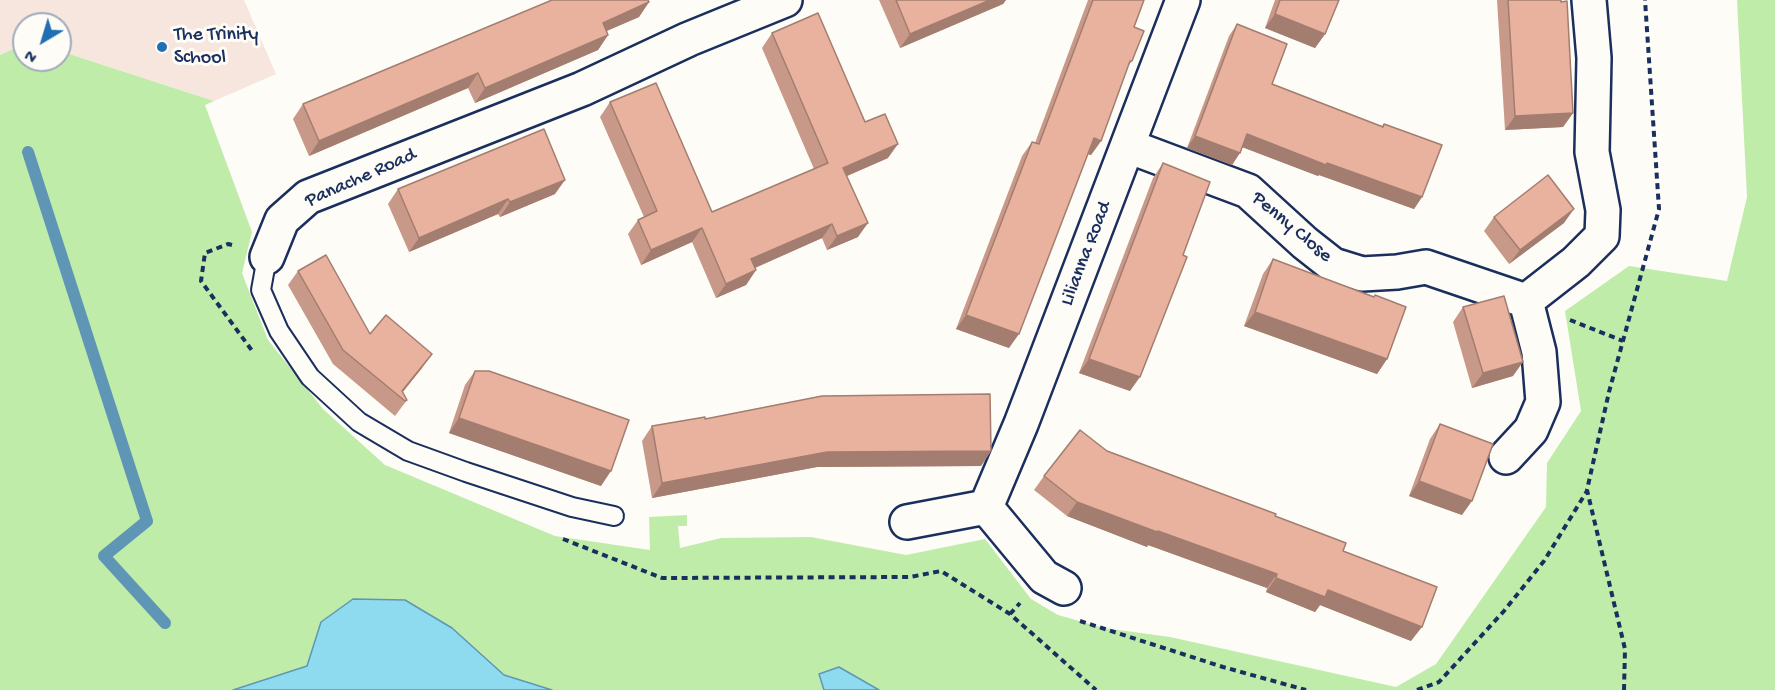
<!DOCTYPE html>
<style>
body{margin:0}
#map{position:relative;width:1775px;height:690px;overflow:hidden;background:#fdfcf7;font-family:"Gochi Hand",sans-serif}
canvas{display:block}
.north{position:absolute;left:12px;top:12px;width:60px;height:60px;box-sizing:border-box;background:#fdfcf7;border:2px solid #a3aaba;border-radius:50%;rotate:218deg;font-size:16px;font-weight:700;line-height:24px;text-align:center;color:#1b2f5e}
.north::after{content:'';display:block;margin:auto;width:21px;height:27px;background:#1f6fb2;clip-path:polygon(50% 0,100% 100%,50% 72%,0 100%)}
</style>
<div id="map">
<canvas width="1775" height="690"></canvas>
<div class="north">N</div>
</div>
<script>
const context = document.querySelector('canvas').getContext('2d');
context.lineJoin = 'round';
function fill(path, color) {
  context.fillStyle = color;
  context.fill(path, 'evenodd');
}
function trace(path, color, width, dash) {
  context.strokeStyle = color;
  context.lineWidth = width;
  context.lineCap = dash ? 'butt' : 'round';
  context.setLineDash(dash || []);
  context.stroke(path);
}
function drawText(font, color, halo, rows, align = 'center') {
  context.font = font + ' "Gochi Hand",sans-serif';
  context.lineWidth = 6;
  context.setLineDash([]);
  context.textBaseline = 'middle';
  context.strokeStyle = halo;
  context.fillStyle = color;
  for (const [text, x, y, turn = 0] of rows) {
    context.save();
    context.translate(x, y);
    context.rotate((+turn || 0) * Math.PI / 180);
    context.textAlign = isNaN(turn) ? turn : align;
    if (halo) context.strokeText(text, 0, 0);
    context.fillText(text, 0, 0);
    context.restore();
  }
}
const built = new Path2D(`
 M0 0H244L276 74 214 101 60 51V24H24V44L0 55Z`);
const green = new Path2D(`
 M1737 0H1775V690H0V55L24 44V60H60V51L214 101 205 105 252 232 242 273 268 340 323 409 385 465 555 536 650 550 649 517 687 515V526H678L680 548 721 538 811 537 906 555 985 539 1031 599 1058 615 1104 628 1170 637 1396 687 1436 664 1546 507 1547 463 1581 411 1565 311 1629 266 1727 281 1747 197Z`);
const water = new Path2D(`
 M353 599 405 600 452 628 504 675 552 690H233L307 666 321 622Z
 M839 667 879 690H824L819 674Z`);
const stream = new Path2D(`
 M28 152 147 521 104 556 165 623`);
const path = new Path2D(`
 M232 245 228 244 205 253 201 281 253 352
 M1570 320 1623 341
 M563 539 662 578 910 577 941 571 1010 614 1096 690
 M1010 614 1020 603
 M1080 621 1223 667 1306 690
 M1417 690 1439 682 1504 611 1544 561 1587 491
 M1624 690 1625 649 1587 490 1609 392 1659 209 1645 0`);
const lane = new Path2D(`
 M267 257 261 290 279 331 310 377 359 422 408 451 466 472 572 507 614 516`);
const street = new Path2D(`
 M1128 146 1248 191 1305 243 1333 265 1362 274 1397 272 1426 267 1526 301
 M267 257 282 220 308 197 582 89 689 39 785 0
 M1506 457 1531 430 1543 402 1539 352 1526 301 1576 262 1602 236 1603 210 1592 152 1594 58 1589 0
 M986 507 1021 424 1183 0
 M986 507 1044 577 1064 588
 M907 522 986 507`);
const wall = new Path2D(`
 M879 0H1006L1003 4 900 48Z
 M1088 0H1144L1134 27 1132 61 1128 66 1101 141 1091 155 1088 154 1009 348 956 329 1022 156 1032 142 1035 143Z
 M1275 0H1339L1325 34 1315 48 1265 28Z
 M1497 0H1561L1573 113 1563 127 1505 130Z
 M649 2 639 17 606 31 608 35 598 50 475 103 468 88 309 156 293 119 303 104Z
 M1237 24 1272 84 1382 126 1384 124 1422 197 1414 209 1319 175 1318 176 1243 147 1232 165 1187 148 1229 36Z
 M772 33 865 122 888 158 847 176 858 237 827 250 822 238 755 268 756 270 746 285 716 298 692 242 641 265 628 234 638 220 644 217 600 117 610 102 712 212 814 169 762 48Z
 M1163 163 1130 391 1079 373 1153 178Z
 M398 189 555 194 500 217 498 214 409 252 388 204Z
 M1494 217 1564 223 1509 264 1484 231Z
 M1273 259 1373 297 1375 295 1387 359 1377 374 1244 326 1263 274Z
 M298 271 370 334 422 368 403 392 407 400 395 416 333 364 288 285Z
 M1463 307 1513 376 1472 388 1453 322Z
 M475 371 601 486 449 433 465 385Z
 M705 419 991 451 981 466 817 467 652 498 642 441 652 426Z
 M1440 424 1462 515 1409 496 1430 439Z
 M1107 451 1275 516 1343 551 1411 641 1320 605 1315 612 1266 592 1267 588 1148 545 1147 547 1067 516 1034 490 1044 476Z`);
const shadedWall = new Path2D(`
 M990 0H1006L1003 4 900 48 910 34Z
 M649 2 639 17 593 37 603 23Z
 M1275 14 1325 34 1315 48 1265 28Z
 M608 35 598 50 475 103 485 88Z
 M478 73 468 88 309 156 319 141Z
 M1573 113 1563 127 1505 130 1515 116Z
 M1247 134 1327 163 1422 197 1414 209 1319 175 1318 176 1239 146Z
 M1195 136 1240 153 1232 165 1187 148Z
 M1094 138 1101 141 1091 155 1084 153Z
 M898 144 888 158 833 182 843 168Z
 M565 180 555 194 500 217 510 202Z
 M508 199 498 214 409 252 419 238Z
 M1574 209 1564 223 1509 264 1520 250Z
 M868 223 858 237 827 250 837 236Z
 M832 224 822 238 741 274 751 259Z
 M702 228 692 242 641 265 651 250Z
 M756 270 746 285 716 298 726 284Z
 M1255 312 1387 359 1377 374 1244 326Z
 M966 315 1019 334 1009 348 956 329Z
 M432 354 422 368 399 396H398Z
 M1089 359 1140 377 1130 391 1079 373Z
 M1523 362 1513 376 1472 388 1483 373Z
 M459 418 611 471 601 486 449 433Z
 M991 451 981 466 817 467 652 498 662 483 827 452Z
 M1419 481 1472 501 1462 515 1409 496Z
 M1077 502 1158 531 1277 574 1267 588 1148 545 1147 547 1067 516Z
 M1276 578 1328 590 1422 627 1411 641 1320 605 1315 612 1266 592Z`);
const building = new Path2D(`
 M552 0H648L649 2 603 23 608 35 485 88 478 73 319 141 303 104Z
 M896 0H990L910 34Z
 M1093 0H1144L1134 27 1144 31 1132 61H1130L1101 141 1094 138 1019 334 966 315 1032 142 1039 144Z
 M1280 0H1339L1325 34 1275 14Z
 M1508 0H1561V2L1567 1 1573 113 1515 116Z
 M818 13 865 122 885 114 898 144 843 168 868 223 837 236 832 224 751 259 756 270 726 284 702 228 651 250 638 220 657 211 610 102 656 83 712 212 828 163 772 33Z
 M1237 24 1287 44 1272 84 1383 127 1384 124 1442 145 1422 197 1327 163 1326 165 1247 134 1240 153 1195 136Z
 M544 129 565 180 510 202 508 199 419 238 398 189Z
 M1163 163 1210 182 1183 255 1187 257 1140 377 1089 359Z
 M1548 175 1574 209 1520 250 1494 217Z
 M326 255 370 334 386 315 432 354 402 391 407 400 405 401 343 350 298 271Z
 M1273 259 1374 297 1375 295 1406 307 1387 359 1255 312Z
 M1504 296 1523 362 1483 373 1463 307Z
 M475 371H489L629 420 611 471 459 418Z
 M990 394 991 451 827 452 662 483 652 426 705 417V419L822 396Z
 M1440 424 1493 444 1472 501 1419 481Z
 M1080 430 1107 451 1276 514 1275 516 1346 543 1343 551 1437 587 1422 627 1328 590 1325 597 1276 578 1277 574 1158 531 1157 532 1077 502 1044 476Z`);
const markers = [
 [162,47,6,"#1f6fb2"]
];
const poiNames = [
 ["The Trinity",174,36],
 ["School",174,59]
];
const streetNames = [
 ["Panache Road",361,179,-24],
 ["Penny Close",1291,228,40],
 ["Lilianna Road",1087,254,-69]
];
fill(built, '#f7e6dd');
fill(green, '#c0eca9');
fill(water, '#8edaef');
trace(water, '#6096b5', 1.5);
trace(stream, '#6096b5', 12);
trace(lane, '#1b2f5e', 22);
trace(street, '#1b2f5e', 38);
trace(path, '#1b2f5e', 4, [6, 4.5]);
trace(lane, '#fdfcf7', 18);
trace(street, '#fdfcf7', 33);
fill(wall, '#c89989');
fill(shadedWall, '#a37d6f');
fill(building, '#e9b29f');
trace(building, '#a37d6f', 1.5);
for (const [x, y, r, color] of markers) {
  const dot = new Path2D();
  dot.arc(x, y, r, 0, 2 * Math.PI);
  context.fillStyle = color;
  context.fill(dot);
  trace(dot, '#fdfcf7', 2);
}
drawText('20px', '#1b2f5e', '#fdfcf7', poiNames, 'left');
drawText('20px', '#1b2f5e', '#fdfcf7', streetNames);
</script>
